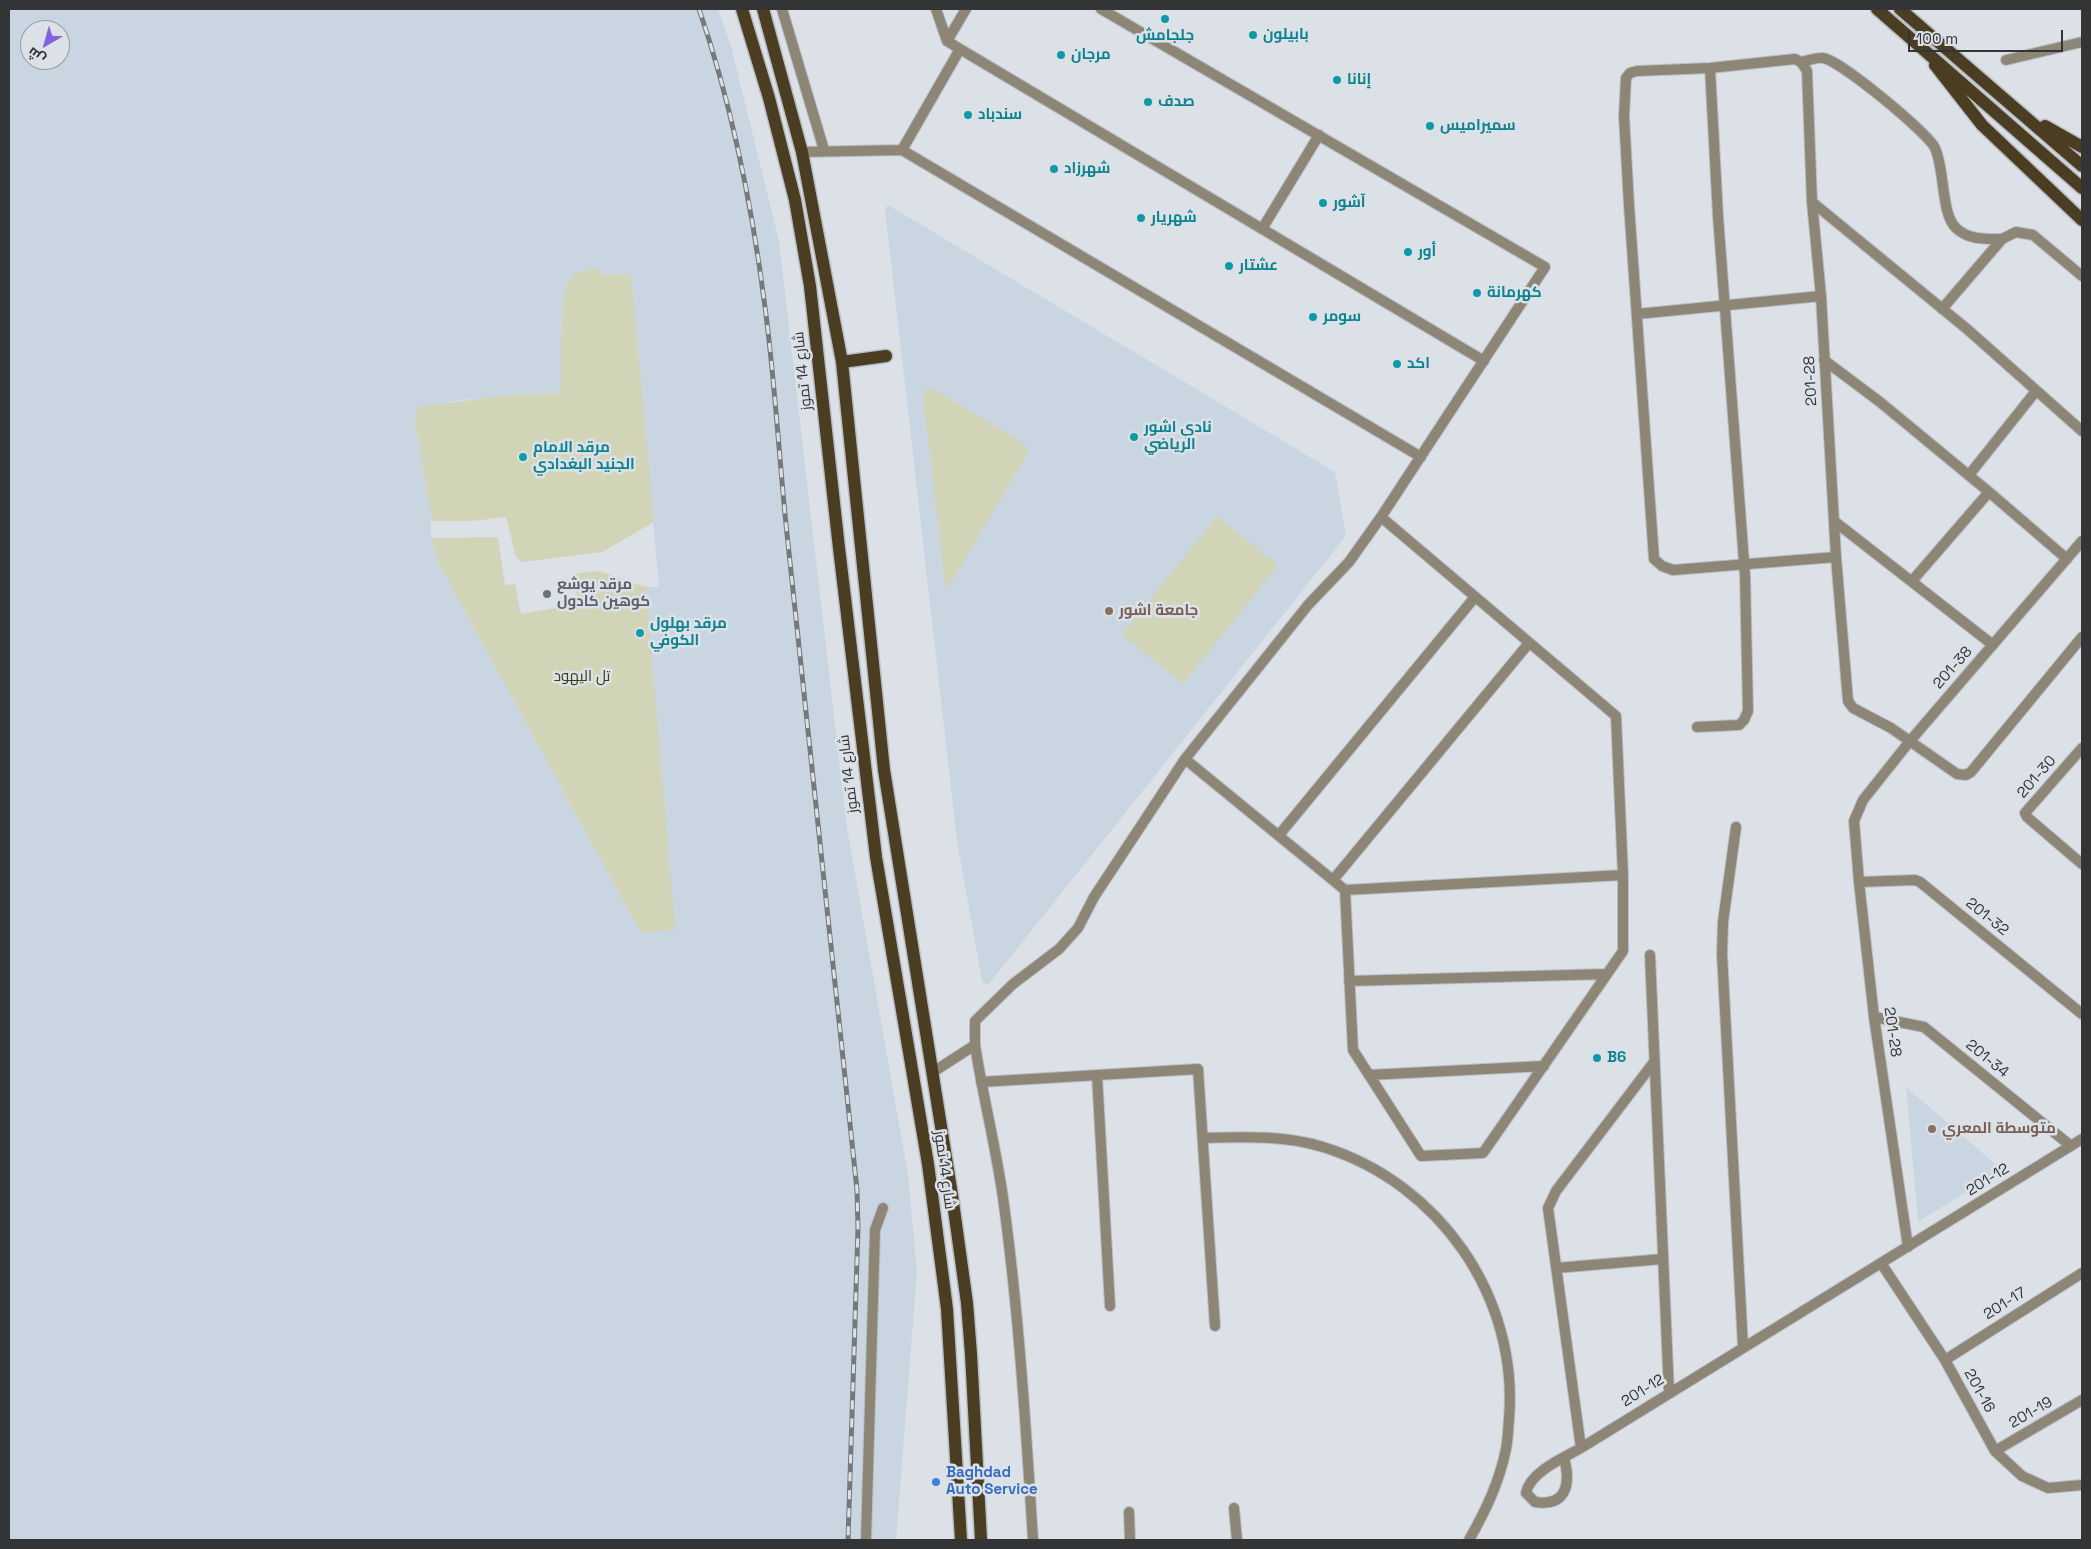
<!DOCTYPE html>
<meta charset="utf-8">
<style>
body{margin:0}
#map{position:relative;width:2091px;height:1549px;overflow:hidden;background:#dbe1e7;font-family:"Space Grotesk",Cairo,sans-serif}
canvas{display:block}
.frame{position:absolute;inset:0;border:10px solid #323436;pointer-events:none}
.north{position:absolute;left:20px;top:20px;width:50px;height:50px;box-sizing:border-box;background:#dbe1e7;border:1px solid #979ca0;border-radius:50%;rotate:218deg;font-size:14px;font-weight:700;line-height:20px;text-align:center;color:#323436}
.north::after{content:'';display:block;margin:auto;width:18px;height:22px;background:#8264df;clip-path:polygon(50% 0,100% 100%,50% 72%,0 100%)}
.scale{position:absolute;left:1908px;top:30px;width:155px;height:22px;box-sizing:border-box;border:2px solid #323436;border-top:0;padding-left:6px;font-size:15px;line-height:18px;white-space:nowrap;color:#323436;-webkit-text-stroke:4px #dbe1e7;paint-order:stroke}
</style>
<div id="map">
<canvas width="2091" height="1549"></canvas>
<div class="frame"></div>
<div class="north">ش</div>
<div class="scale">100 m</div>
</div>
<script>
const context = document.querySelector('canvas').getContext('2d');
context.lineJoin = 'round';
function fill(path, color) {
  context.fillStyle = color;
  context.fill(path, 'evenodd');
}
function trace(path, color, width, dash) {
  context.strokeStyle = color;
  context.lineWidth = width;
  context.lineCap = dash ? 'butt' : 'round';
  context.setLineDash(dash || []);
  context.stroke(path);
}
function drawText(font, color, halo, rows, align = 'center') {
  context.font = font + ' "Space Grotesk",Cairo,sans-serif';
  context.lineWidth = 5;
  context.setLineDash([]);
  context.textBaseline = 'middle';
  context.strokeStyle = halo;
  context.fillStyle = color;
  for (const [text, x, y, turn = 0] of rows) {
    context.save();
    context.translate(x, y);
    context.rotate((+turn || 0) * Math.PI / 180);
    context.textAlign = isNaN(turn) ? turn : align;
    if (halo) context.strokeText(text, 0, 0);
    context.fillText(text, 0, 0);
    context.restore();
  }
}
const built = new Path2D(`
 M9 9H718L731 46 779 241 847 828 908 1175 917 1272 896 1540H9ZM30 30H60V60H30ZM599 268 600 275 631 274 659 587H646L674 930 641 933 439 564 431 538V517L414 414 417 409 460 400 561 393V323L568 280Z
 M888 205 1335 472 1346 536 988 985 982 981 957 841 885 209Z
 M1906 1087 2002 1170 1918 1222Z`);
const green = new Path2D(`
 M599 268 600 274H631L654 522 602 552 522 562 516 557 506 517 472 521H433L431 517 414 414 419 407 500 396 561 393C562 373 557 286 573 275 579 271 591 270 599 268Z
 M933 389 1022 442 1028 450 1027 454 950 585 947 586 945 584 923 395 926 390Z
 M1217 516 1278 565 1183 684 1122 635Z
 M494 537 498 538 505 585 515 584 521 614 578 604 573 574 599 571 646 587 675 930 641 933 439 564 431 538Z`);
const minor = new Path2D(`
 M782 9 824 150
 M936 9 947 41
 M960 49 947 41 966 9
 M2006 60 2082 42
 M1801 62 1807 71 1812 202 1821 296 1836 557 1848 701 1853 708 1891 728 1957 774 1966 775 1971 772 2082 637
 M902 150 960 49 1484 361
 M802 152 902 150 1421 457
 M1812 202 1967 329 2082 431
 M1262 229 1319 135
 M1942 309 2002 239 2016 232 2033 235 2082 276
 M1637 314 1821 296
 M1824 360 1880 402 1989 492 2067 559
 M1969 475 2036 391
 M1834 521 1993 645
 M1836 557 1673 570 1662 566 1654 559 1629 205 1624 116 1626 78 1630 73 1637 71 1710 68 1795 59 1801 62C1807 61 1817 57 1823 58 1840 60 1928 133 1935 148 1945 170 1941 214 1956 228 1968 240 1986 239 2002 239
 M1912 581 1989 492
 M1697 727 1739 725 1744 720 1748 711 1745 575 1718 216 1710 68
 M2082 748 2025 813 2027 817 2082 864
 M1185 759 1345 890 1623 875
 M1736 827 1723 922 1722 954 1743 1347
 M1279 835 1475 597
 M1333 880 1529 643
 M1859 882 1915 880 1920 882 2082 1014
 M1345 890 1353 1050 1421 1156 1483 1153 1623 951V875L1616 716 1381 517
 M1650 955 1669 1392
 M1349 981 1607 974
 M1874 1017 1924 1027 2071 1146
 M1654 1062 1556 1191 1548 1208 1581 1448 2082 1139
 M933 1072 975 1045
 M1097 1075 1110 1306
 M1369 1075 1544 1066
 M981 1082 1198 1069 1215 1326
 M1203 1138C1243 1137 1284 1135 1323 1147 1440 1183 1519 1298 1509 1419 1508 1429 1508 1440 1506 1449 1499 1483 1486 1510 1469 1540
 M1908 1247 1874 1017 1859 882 1854 821 1863 800 1910 741 2082 541
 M1881 1263 1945 1360 1995 1451 2022 1476 2048 1488 2082 1485
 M1556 1268 1663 1259
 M1945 1360 2082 1273
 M1995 1451 2082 1400
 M1564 1458C1571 1483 1567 1507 1535 1502L1526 1493C1530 1472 1563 1458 1581 1448
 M1234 1508 1237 1540
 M1129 1512 1130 1540
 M866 1540 875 1230 883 1208
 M1033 1540C1026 1428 1019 1316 1004 1205 997 1151 983 1098 975 1045V1021L1013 984 1059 949 1078 928 1094 897 1185 759 1308 605 1349 562 1381 517 1545 267 1101 9`);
const major = new Path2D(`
 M742 9 769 98 795 200 810 286 839 548 876 857 928 1164 947 1309 961 1540
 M763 9 802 152 842 362 884 770 952 1195 967 1303 971 1354 981 1540
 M1877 9 2082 188
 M1900 9 2082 166
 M1935 65 1982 125 2082 220
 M2045 126 2082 147
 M842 362 886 356`);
const rail = new Path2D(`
 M699 9C732 105 752 206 765 307 775 382 779 458 787 534 810 752 834 971 857 1190L858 1228 848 1540`);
const markers = [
 [1165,19,5,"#0f9aa8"],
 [1253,35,5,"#0f9aa8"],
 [1061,55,5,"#0f9aa8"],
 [1337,80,5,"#0f9aa8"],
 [1148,102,5,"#0f9aa8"],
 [968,115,5,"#0f9aa8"],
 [1430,126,5,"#0f9aa8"],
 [1054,169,5,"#0f9aa8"],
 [1323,203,5,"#0f9aa8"],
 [1141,218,5,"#0f9aa8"],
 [1408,252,5,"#0f9aa8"],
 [1229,266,5,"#0f9aa8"],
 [1477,293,5,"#0f9aa8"],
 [1313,317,5,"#0f9aa8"],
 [1397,364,5,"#0f9aa8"],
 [1134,437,5,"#0f9aa8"],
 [523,457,5,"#0f9aa8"],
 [547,594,5,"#6b7280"],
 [1109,611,5,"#8d6e63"],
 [640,633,5,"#0f9aa8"],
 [1597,1058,5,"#0f9aa8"],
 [1932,1129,5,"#8d6e63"],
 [936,1482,5,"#3f7fe0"]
];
const cultureNames = [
 ["بابيلون",1263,35],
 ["جلجامش",1165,36,"center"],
 ["مرجان",1071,55],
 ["إنانا",1347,80],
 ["صدف",1158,102],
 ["سندباد",978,115],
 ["سميراميس",1440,126],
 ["شهرزاد",1064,169],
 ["آشور",1333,203],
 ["شهريار",1151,218],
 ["أور",1418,252],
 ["عشتار",1239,266],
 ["كهرمانة",1487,293],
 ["سومر",1323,317],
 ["اكد",1407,364],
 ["نادي اشور",1144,428],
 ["الرياضي",1144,445],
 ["مرقد الامام",533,448],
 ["الجنيد البغدادي",533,465],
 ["مرقد بهلول",650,624],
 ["الكوفي",650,641],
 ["B6",1607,1058]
];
const streetNames = [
 ["شارع 14 تموز",803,371,-96],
 ["201-28",1811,381,-93],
 ["201-38",1953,668,-49],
 ["شارع 14 تموز",849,774,-97],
 ["201-30",2037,777,-49],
 ["201-32",1987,917,39],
 ["201-28",1892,1032,82],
 ["201-34",1987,1059,39],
 ["شارع 14 تموز",944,1170,82],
 ["201-12",1988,1180,-32],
 ["201-17",2005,1304,-32],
 ["201-12",1643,1391,-32],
 ["201-16",1979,1391,61],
 ["201-19",2031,1413,-30]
];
const worshipNames = [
 ["مرقد يوشع",557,585],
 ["كوهين كادول",557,602]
];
const educationNames = [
 ["جامعة اشور",1119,611],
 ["متوسطة المعري",1942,1129]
];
const parkNames = [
 ["تل اليهود",582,677]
];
const shopNames = [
 ["Baghdad",946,1473],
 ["Auto Service",946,1490]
];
fill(built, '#c9d6e1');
fill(green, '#d1d4b6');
trace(minor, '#b9bec4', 12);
trace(major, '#b9bec4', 15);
trace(minor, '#8d8676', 10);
trace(major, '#4a3d21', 12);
trace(rail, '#75797c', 5);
trace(rail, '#dbe1e7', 3, [9]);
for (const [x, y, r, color] of markers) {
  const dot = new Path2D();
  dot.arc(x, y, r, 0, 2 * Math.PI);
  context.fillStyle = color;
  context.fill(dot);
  trace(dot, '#dbe1e7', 2);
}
drawText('bold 15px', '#0d838f', '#dbe1e7', cultureNames, 'left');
drawText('15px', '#323436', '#dbe1e7', streetNames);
drawText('bold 15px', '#5b616d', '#dbe1e7', worshipNames, 'left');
drawText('bold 15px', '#785e54', '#dbe1e7', educationNames, 'left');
drawText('15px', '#3a3d0d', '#dbe1e7', parkNames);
drawText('bold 15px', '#366cbe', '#dbe1e7', shopNames, 'left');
</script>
